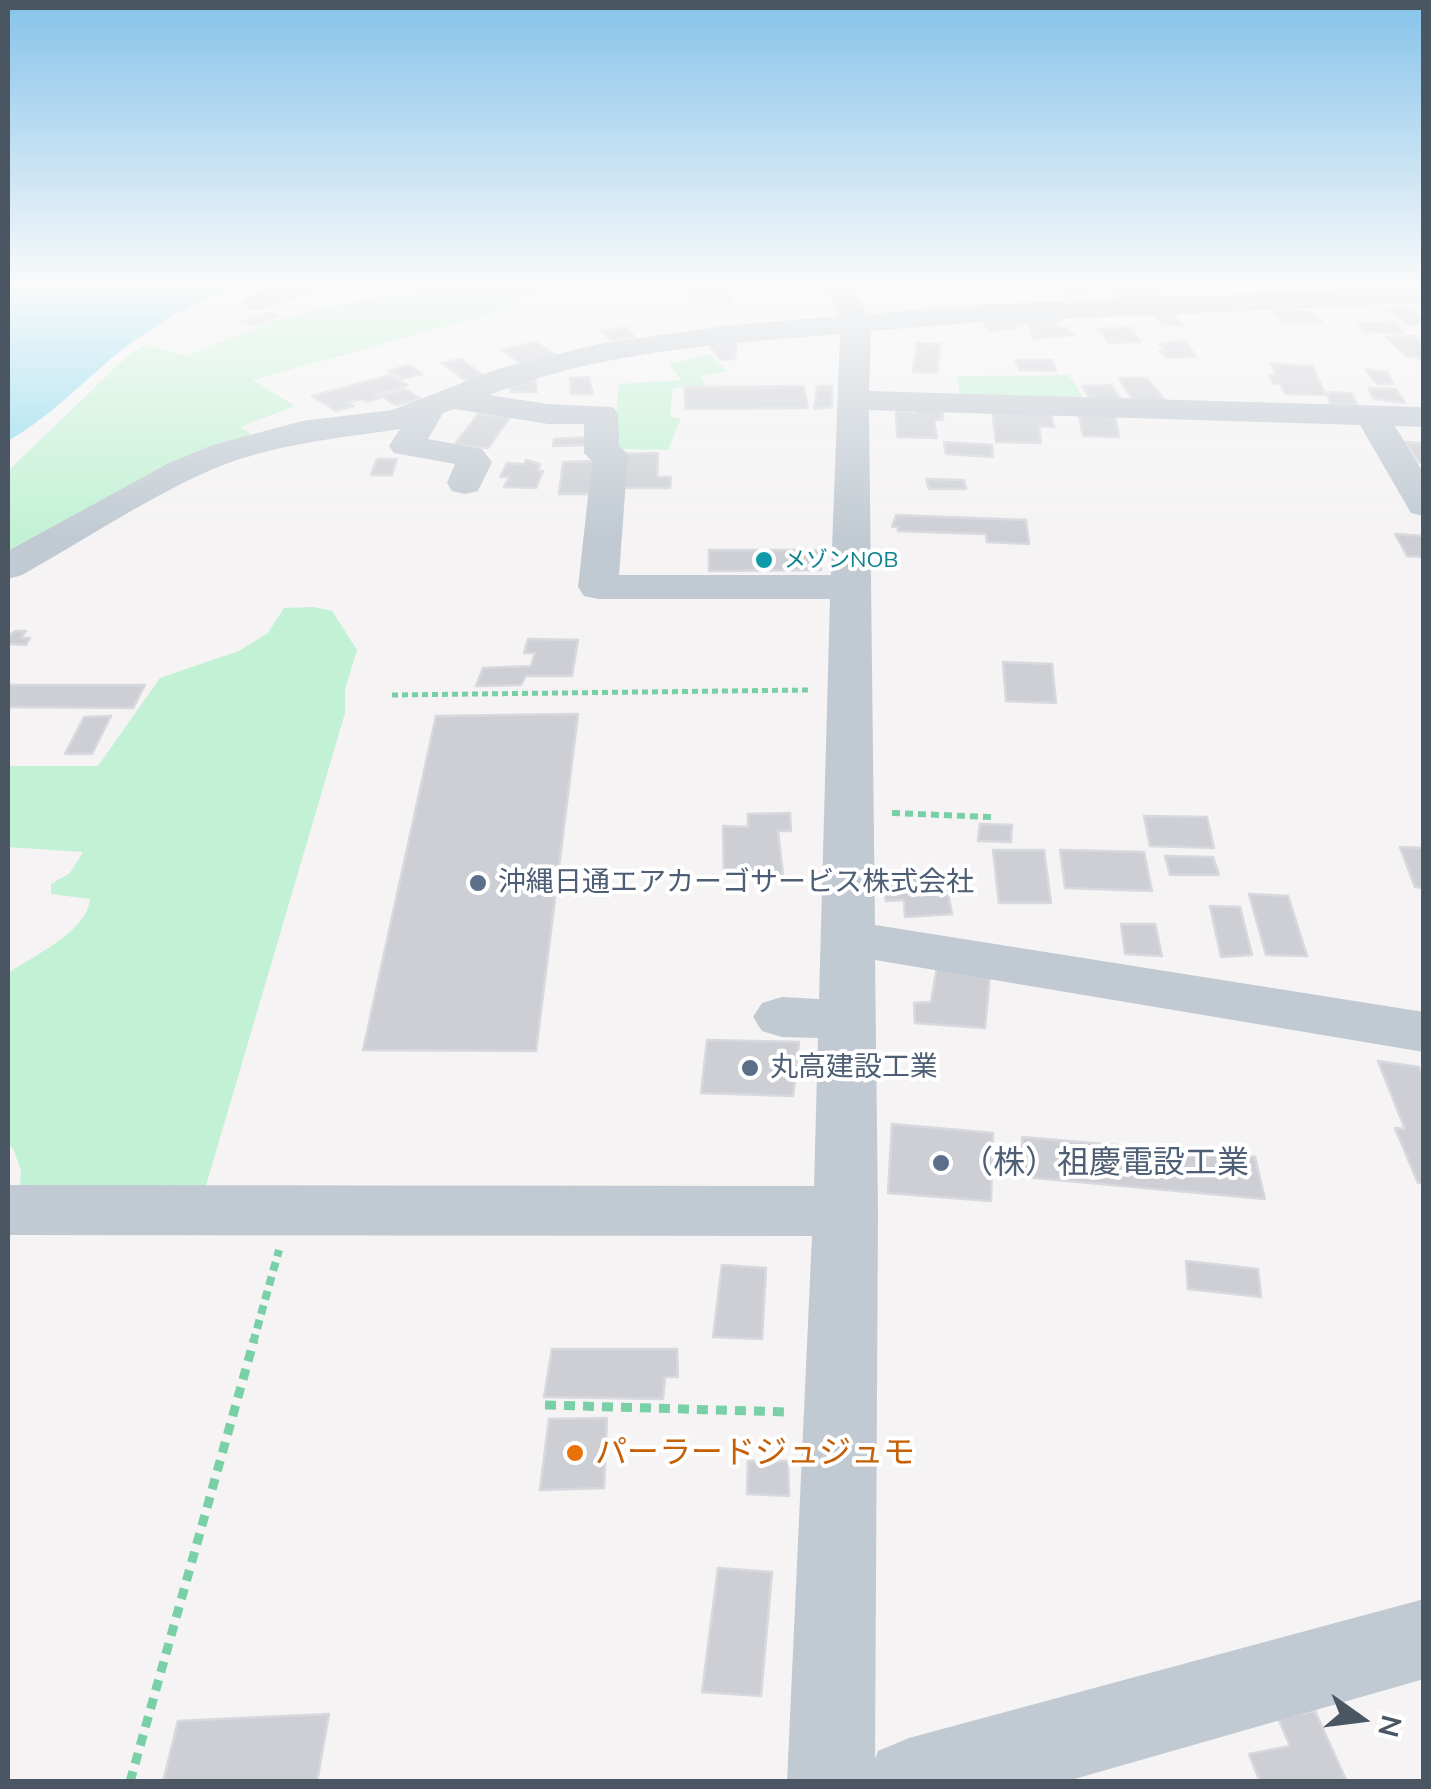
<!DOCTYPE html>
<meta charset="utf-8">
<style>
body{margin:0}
#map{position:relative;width:1431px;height:1789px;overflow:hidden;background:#f5f3f3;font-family:Mulish,sans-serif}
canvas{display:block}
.frame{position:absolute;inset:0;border:10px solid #4a5661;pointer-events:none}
.north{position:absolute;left:1311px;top:1669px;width:100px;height:100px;-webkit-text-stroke:8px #fff;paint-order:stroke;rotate:104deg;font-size:28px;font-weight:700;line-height:40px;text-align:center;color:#4a5661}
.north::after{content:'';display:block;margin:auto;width:35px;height:45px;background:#4a5661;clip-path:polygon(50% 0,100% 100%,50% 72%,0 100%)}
</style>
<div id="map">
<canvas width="1431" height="1789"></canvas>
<div class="frame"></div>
<div class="north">N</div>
</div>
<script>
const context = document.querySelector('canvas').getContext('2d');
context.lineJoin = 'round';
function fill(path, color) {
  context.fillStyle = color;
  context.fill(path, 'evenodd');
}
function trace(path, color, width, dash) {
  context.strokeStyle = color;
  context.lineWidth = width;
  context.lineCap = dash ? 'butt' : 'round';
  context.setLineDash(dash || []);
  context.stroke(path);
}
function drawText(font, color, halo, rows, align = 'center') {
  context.font = font + ' Mulish,"Noto Sans JP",sans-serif';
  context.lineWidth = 8;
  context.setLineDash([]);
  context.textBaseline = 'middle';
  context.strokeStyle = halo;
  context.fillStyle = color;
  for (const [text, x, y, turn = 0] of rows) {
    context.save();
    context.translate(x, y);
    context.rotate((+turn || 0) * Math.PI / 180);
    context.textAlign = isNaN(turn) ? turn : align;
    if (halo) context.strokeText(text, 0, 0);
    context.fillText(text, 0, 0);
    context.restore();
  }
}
const green = new Path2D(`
 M435 286H589L516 300 517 307 253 380 295 406 240 427 254 436 8 561V471L121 362 145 344 186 356 267 323 313 310Z
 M709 354 727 371 700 377 707 385 673 388 670 417 681 418 668 450 613 449 619 384 681 380 669 364Z
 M1069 375 1087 404 961 401 957 376Z
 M314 607 332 611 357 650 345 689V713L202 1199 19 1198 21 1171 13 1148 8 1146V973C33 956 87 932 90 899L51 894V884L70 873 83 852 8 847V766H98L160 678 239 651 268 633 284 608Z`);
const water = new Path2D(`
 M8 286H239C193 301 142 332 105 364 72 392 45 420 8 441Z`);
const building = new Path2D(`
 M728 286 733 300 691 302 689 288Z
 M1082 286 1091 297 1065 299 1060 292H1067L1062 287Z
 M1104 286H1149L1158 294 1170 297 1117 300Z
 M1406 307 1424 318V324L1410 325 1386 309Z
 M1307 311 1324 322 1283 324 1273 312Z
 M270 312 282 316 251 326 239 322Z
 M1055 315 1061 321 1054 323 1056 327H1065L1074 335 1034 339 1030 333 1035 332 1028 324 1016 325 1011 317Z
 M1154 315H1174L1184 326H1163Z
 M1008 318 1017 329 988 331 981 319Z
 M1395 322 1404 333 1364 332 1358 323Z
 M626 327 635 337 611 340 601 331Z
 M1129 327 1141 342 1109 343 1098 329Z
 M1414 336 1424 346V359L1406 356 1387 337Z
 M737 338 735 359 720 360 707 341Z
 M1185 340 1196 357 1168 358 1160 351H1166L1159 344Z
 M535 342 558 356 524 365 501 350Z
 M917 343 940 344 937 373 913 372Z
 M461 359 485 377 466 381 442 363Z
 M1015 360H1052L1056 371 1019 370Z
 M1271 364 1312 366 1326 395 1285 394 1280 384 1273 383 1270 375H1276Z
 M410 365 422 374 402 379 389 371Z
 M1366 370 1387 372 1393 384H1377Z
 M390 375 408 385 375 395 381 398 366 402 361 399 348 403 354 406 336 411 312 396Z
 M589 377 593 394H571L570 378Z
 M1119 378H1147L1165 400 1133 401Z
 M535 380 537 392H511L508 383Z
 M1111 385 1121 399 1093 403 1082 386Z
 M804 386 808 408 685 409V387Z
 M817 386H832V407L814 409Z
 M1368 388 1396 389 1405 403 1374 399Z
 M405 389 421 399 395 405 380 395Z
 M1327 392 1351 393 1358 406 1330 404Z
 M915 408H943V420H934L937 438 897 437 896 411 917 413Z
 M992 410 1051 412 1054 427 1039 426 1041 443 996 442Z
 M515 411 488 448 454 445 478 414 500 416Z
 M1078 413H1115L1119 437 1083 436Z
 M591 437V445L553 446 554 439Z
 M944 442 992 445 993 457 946 454Z
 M1405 442 1424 443V463L1419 462Z
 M658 453 657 477H671L670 488H617L618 454Z
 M377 459H397L392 475H371Z
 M526 460 540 464 538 471H543L536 488 504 487 509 477H500L507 463 524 464Z
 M593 461 590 494H559L563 462Z
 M926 479 964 480 966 489H929Z
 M896 515 1026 520 1029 544 987 542 986 534 898 531V527H892Z
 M1395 534 1424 536V557L1407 556Z
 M709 550H819L821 570 709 571Z
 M15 631H26L21 638H30L26 645 8 644V637Z
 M528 639 578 640 572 676H526L521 685 476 686 483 668 531 666 535 653H524Z
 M1003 662 1052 664 1056 703 1006 701Z
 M8 685H145L133 708 8 707Z
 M578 714 536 1051 363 1050 436 716Z
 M111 716 92 754H65L84 717Z
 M790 813 791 831H778L783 875 724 878 723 826 748 827V814Z
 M1144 816 1207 817 1214 848 1150 846Z
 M980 824 1012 825 1011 842 978 841Z
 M1400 847 1424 848V888L1415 887Z
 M993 850H1044L1051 903H999Z
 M1060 850 1144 852 1152 891 1065 888Z
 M1165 856 1213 857 1219 875H1170Z
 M944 874 952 914 905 917 904 900 886 901 879 878Z
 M1249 894 1288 896 1307 956 1266 955Z
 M1210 906 1240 907 1252 955 1221 957Z
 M1121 924H1155L1162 956 1125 954Z
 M937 967 990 974 985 1028 915 1023 914 1003 931 1002Z
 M707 1040 799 1042 793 1096 701 1093Z
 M1378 1061 1419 1067 1424 1077V1183H1418L1395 1128 1405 1129Z
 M892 1124 993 1133 991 1201 888 1193Z
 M1022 1137 1255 1157 1265 1199 1024 1177Z
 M1186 1261 1258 1269 1261 1297 1188 1289Z
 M722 1265 766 1268 762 1339 713 1337Z
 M552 1349H677L678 1377H665L663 1399 544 1397Z
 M607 1418 604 1488 540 1490 549 1419Z
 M748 1461H788L789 1496 747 1494Z
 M718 1568 772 1572 761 1696 702 1692Z
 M1315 1711 1347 1782H1260L1249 1754 1290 1746 1278 1718Z
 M329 1714 317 1782H163L178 1721Z`);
const pathFar3 = new Path2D(`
 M392 695 809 690`);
const pathFar2 = new Path2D(`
 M892 813 991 817`);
const pathFar1 = new Path2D(`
 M253 1343 279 1250`);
const path = new Path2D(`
 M545 1405 788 1412
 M130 1782 254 1340`);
const minor = new Path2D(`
 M277 286H321L317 292 257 311 247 308 242 302 247 296Z
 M825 286H853L867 314 970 305 1424 286V303L970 323 871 331 869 391 1424 407V427L1395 426 1424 474V516L1411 513 1360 425 869 410 875 925 1424 1012V1052L875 960 878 1211 875 1759 878 1751 909 1738 1424 1599V1679L1064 1782H787L812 1236 8 1235V1185L814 1186 818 1038 782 1037 762 1031 753 1017 762 1003 782 997 819 999 830 599H598L584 596 578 587 592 461 584 453V424H548L454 409 443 413 428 439 482 449 492 462 478 491 465 494 452 491 447 483 455 464 394 453 389 446 400 429C346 437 293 442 240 459 172 481 87 539 22 575L8 579V551L169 463 213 445 302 421 392 410 498 369 598 344 723 326 839 316ZM840 334 831 575H619L628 454 619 446 618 414 613 407 548 404 489 395C600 351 722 344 840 334Z`);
const markers = [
 [764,560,10,"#0f9aa8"],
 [478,883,10,"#5c6f8a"],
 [750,1068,10,"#5c6f8a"],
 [941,1163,10,"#5c6f8a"],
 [575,1453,10,"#e8710a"]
];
const farCulturenames = [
 ["メゾンNOB",784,560]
];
const serviceNames = [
 ["沖縄日通エアカーゴサービス株式会社",498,883],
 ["丸高建設工業",770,1068]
];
const nearServicenames = [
 ["（株）祖慶電設工業",961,1163]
];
const nearFoodnames = [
 ["パーラードジュジュモ",595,1453]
];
fill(green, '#c3f1d5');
fill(water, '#90daee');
fill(building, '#cdcfd5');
trace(building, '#d7d9de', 2.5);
trace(pathFar3, '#7ad0a6', 5, [6, 4]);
trace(pathFar2, '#7ad0a6', 6, [8, 5]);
trace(pathFar1, '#7ad0a6', 8, [9, 6]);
trace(path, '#7ad0a6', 9, [11, 8]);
fill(minor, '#c1cad2');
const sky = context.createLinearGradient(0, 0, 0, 537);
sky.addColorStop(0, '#85c3ea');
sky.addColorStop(0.53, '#fafafa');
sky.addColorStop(1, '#fafafa00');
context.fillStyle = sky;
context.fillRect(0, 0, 1431, 537);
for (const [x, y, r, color] of markers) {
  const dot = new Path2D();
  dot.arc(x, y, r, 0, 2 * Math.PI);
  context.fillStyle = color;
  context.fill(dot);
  trace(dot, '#fff', 4);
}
drawText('22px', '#0d838f', '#fff', farCulturenames, 'left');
drawText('28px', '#4e5e75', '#fff', serviceNames, 'left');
drawText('32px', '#4e5e75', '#fff', nearServicenames, 'left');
drawText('32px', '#c56008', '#fff', nearFoodnames, 'left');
</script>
